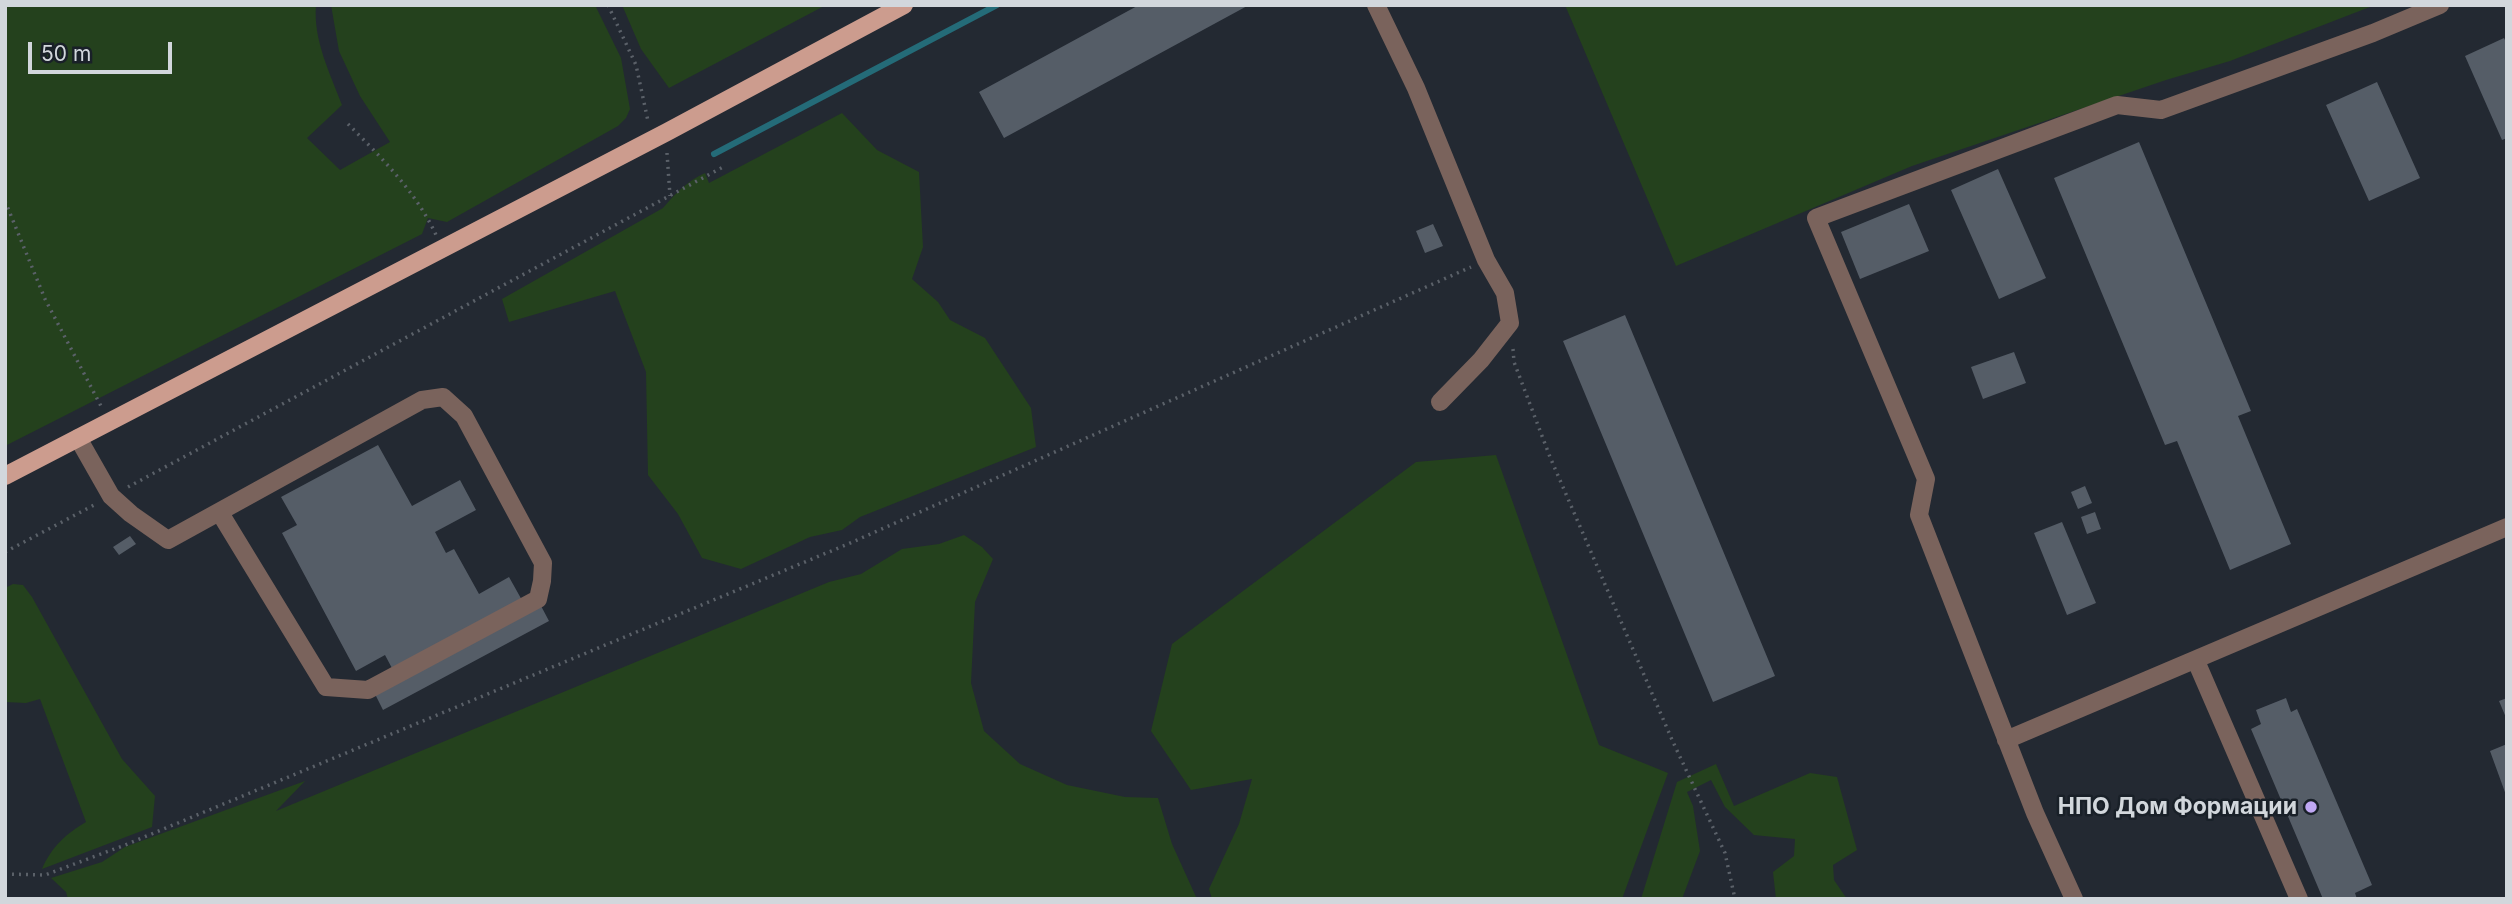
<!DOCTYPE html>
<meta charset="utf-8">
<style>
body{margin:0}
#map{position:relative;width:2512px;height:904px;overflow:hidden;background:#232932;font-family:Inter,sans-serif}
canvas{display:block}
.frame{position:absolute;inset:0;border:7px solid #d2d7dc;pointer-events:none}
.scale{position:absolute;left:28px;top:42px;width:144px;height:32px;box-sizing:border-box;border:4px solid #d2d7dc;border-top:0;padding-left:9px;font-size:21px;line-height:24px;white-space:nowrap;color:#d2d7dc;-webkit-text-stroke:5px #192028;paint-order:stroke}
</style>
<div id="map">
<canvas width="2512" height="904"></canvas>
<div class="frame"></div>
<div class="scale">50 m</div>
</div>
<script>
const context = document.querySelector('canvas').getContext('2d');
context.lineJoin = 'round';
function fill(path, color) {
  context.fillStyle = color;
  context.fill(path, 'evenodd');
}
function trace(path, color, width, dash) {
  context.strokeStyle = color;
  context.lineWidth = width;
  context.lineCap = dash ? 'butt' : 'round';
  context.setLineDash(dash || []);
  context.stroke(path);
}
function drawText(font, color, halo, rows, align = 'center') {
  context.font = font + ' Inter,sans-serif';
  context.lineWidth = 5;
  context.setLineDash([]);
  context.textBaseline = 'middle';
  context.strokeStyle = halo;
  context.fillStyle = color;
  for (const [text, x, y, turn = 0] of rows) {
    context.save();
    context.translate(x, y);
    context.rotate((+turn || 0) * Math.PI / 180);
    context.textAlign = isNaN(turn) ? turn : align;
    if (halo) context.strokeText(text, 0, 0);
    context.fillText(text, 0, 0);
    context.restore();
  }
}
const green = new Path2D(`
 M5 5H316C313 40 330 73 342 105L307 138 340 170 390 142 360 96 339 51 331 5H595L621 58 630 109 626 118 618 126 447 222 428 218 422 234 5 446Z
 M622 5H826L669 88 641 49Z
 M1565 5H2375L2230 61 2166 80 1912 166 1676 266Z
 M842 113 877 150 919 172 923 247 912 279 938 302 950 320 985 338 1031 408 1036 447 860 517 842 530 810 537 741 569 702 558 678 514 648 475 646 372 615 291 509 322 502 299 663 208C676 193 687 181 705 173L709 183Z
 M1496 455 1599 745 1668 773 1622 899H1212L1209 889 1239 824 1252 779 1191 790 1151 731 1172 644 1416 462Z
 M964 535 982 547 993 559 975 602 971 683 984 731 1020 764 1067 785 1125 797 1158 798 1172 844 1197 899H68L66 892 51 878 102 862 125 847 305 781 276 811 829 582 861 574 902 549 939 544Z
 M13 584 23 585 32 597 122 759 155 796 152 827 42 869C52 846 66 834 86 822L40 699 26 703 5 702V588Z
 M1716 764 1734 806 1810 773 1837 777 1857 850 1833 865 1834 880 1847 899H1776L1773 872 1794 856 1795 839 1754 835 1725 807 1711 780 1687 792 1693 806 1700 851 1682 899H1641L1677 782Z`);
const stream = new Path2D(`
 M714 154 997 5`);
const building = new Path2D(`
 M1139 5H1249L1004 138 979 92Z
 M2504 38 2507 44V138L2502 140 2465 56Z
 M2377 82 2420 178 2369 201 2326 105Z
 M2139 142 2251 411 2238 416 2291 544 2230 570 2177 441 2165 445 2054 178Z
 M1998 169 2046 278 1999 299 1951 190Z
 M1909 204 1929 251 1860 279 1841 232Z
 M1433 224 1443 246 1425 253 1416 231Z
 M1625 315 1775 676 1713 702 1563 341Z
 M2014 352 2026 383 1983 399 1971 367Z
 M378 445 412 506 460 480 476 510 435 532 446 553 454 549 479 594 509 577 523 602 394 672 385 655 356 671 282 533 297 525 281 497Z
 M2085 486 2092 503 2078 509 2071 492Z
 M2095 512 2101 529 2087 534 2081 517Z
 M2062 522 2096 603 2067 615 2034 533Z
 M130 536 136 544 119 555 113 547Z
 M540 604 549 621 383 710 374 692Z
 M2286 698 2291 712 2297 709 2372 885 2355 893 2357 899H2323L2251 729 2261 724 2256 710Z
 M2507 698V720L2499 701Z
 M2507 744V795H2506L2490 751Z`);
const path = new Path2D(`
 M608 5 636 65 648 121
 M348 124C380 156 417 193 436 235
 M667 153 670 196
 M5 201 45 299 102 408
 M1513 349 1514 362 1550 457 1673 742 1725 853 1735 899
 M128 487 725 166
 M5 552 96 504
 M5 874 45 875 125 845 848 544 1471 267`);
const minor = new Path2D(`
 M1376 5 1416 88 1486 260 1505 293 1510 323 1481 360 1440 402
 M78 438 111 496 131 514 168 540 422 400 443 397 464 416 543 563 542 581 538 599 368 690 326 687 220 513
 M2196 661 2299 899
 M2006 740 2507 527
 M2074 899 2035 813 1919 515 1926 479 1816 218 2117 105 2161 110 2373 33 2440 5`);
const major = new Path2D(`
 M5 476 667 132 904 5`);
const markers = [
 [2311,807,7,"#c0a8f4"]
];
const poiNames = [
 ["НПО Дом Формации",2297,807]
];
fill(green, '#24411d');
trace(stream, '#246b78', 6);
fill(building, '#555d67');
trace(path, '#5b6169', 3.5, [2, 5]);
trace(minor, '#7a635c', 18);
trace(major, '#cc9c8e', 18);
for (const [x, y, r, color] of markers) {
  const dot = new Path2D();
  dot.arc(x, y, r, 0, 2 * Math.PI);
  context.fillStyle = color;
  context.fill(dot);
  trace(dot, '#192028', 2.5);
}
drawText('bold 23px', '#d2d7dc', '#192028', poiNames, 'right');
</script>
